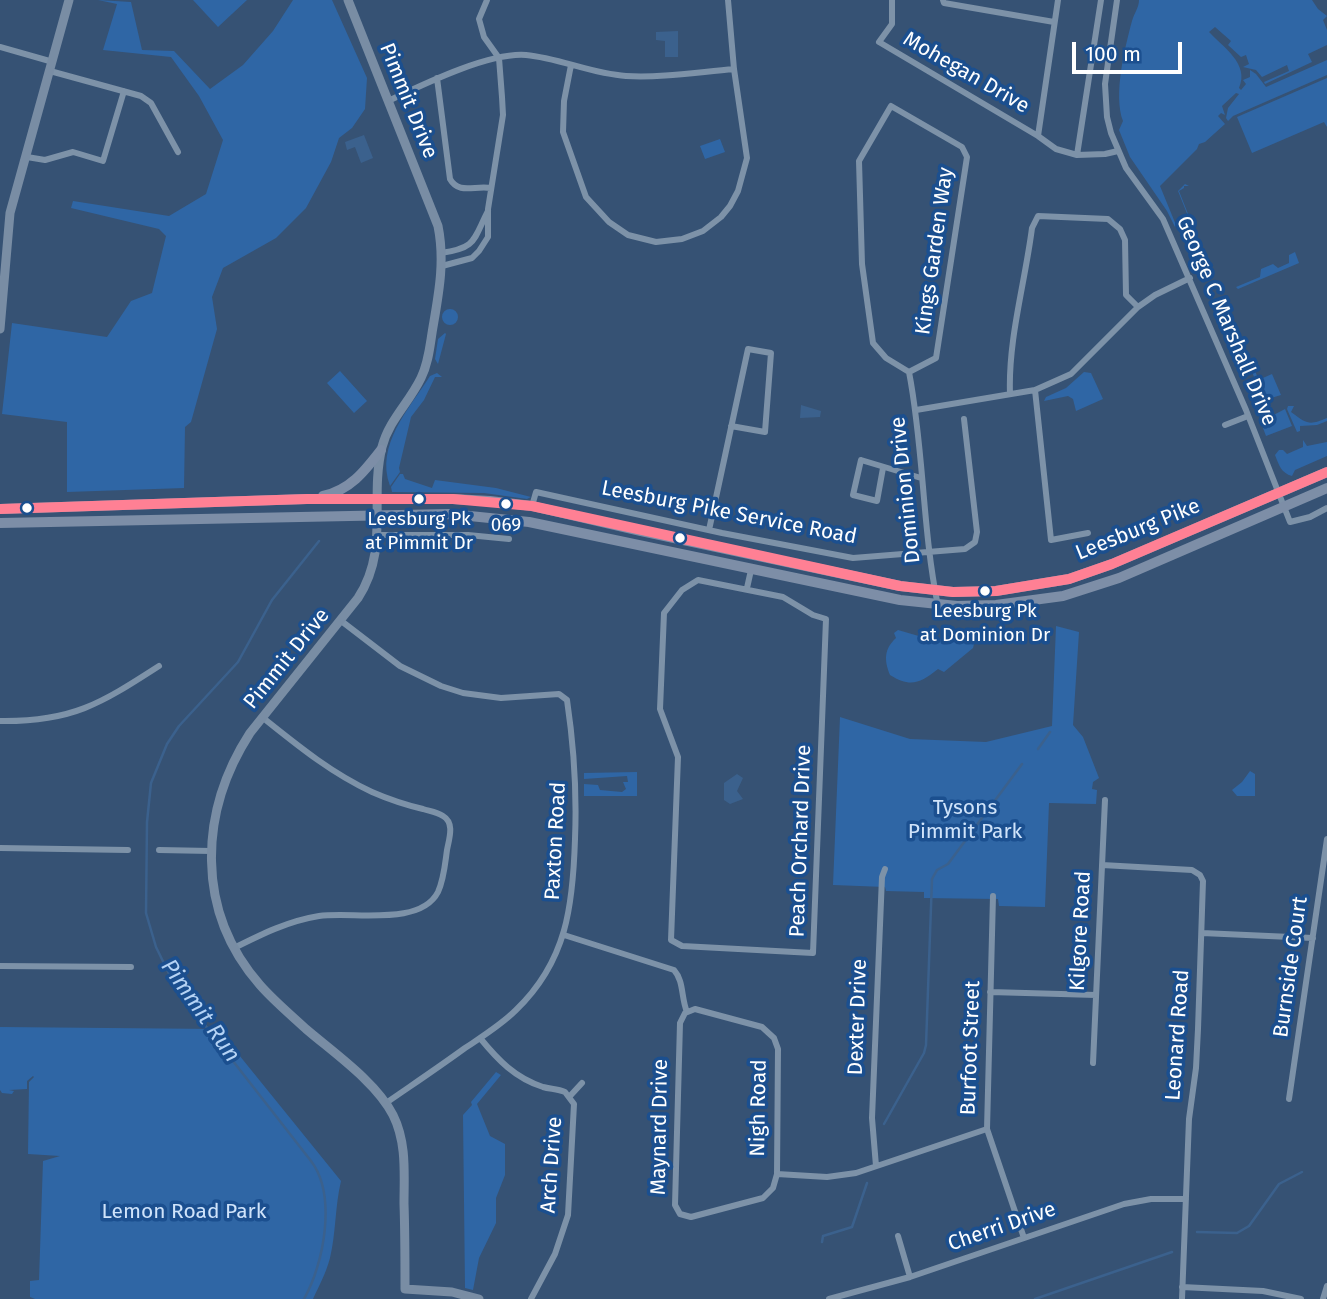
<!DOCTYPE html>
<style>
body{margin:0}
#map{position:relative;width:1327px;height:1299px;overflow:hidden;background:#365274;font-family:"Fira Sans",sans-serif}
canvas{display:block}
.scale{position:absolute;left:1072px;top:42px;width:110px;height:32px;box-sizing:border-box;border:4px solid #fff;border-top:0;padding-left:9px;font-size:21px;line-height:24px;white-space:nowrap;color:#fff;-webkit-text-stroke:5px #1b4f8f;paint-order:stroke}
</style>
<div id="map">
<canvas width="1327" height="1299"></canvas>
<div class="scale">100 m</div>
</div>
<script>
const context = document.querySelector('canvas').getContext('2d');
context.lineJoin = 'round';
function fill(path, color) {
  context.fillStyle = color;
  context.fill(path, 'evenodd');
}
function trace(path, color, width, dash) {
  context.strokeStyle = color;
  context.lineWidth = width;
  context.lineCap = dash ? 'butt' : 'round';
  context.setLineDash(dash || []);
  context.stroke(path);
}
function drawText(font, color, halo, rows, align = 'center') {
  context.font = font + ' "Fira Sans",sans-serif';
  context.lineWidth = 7;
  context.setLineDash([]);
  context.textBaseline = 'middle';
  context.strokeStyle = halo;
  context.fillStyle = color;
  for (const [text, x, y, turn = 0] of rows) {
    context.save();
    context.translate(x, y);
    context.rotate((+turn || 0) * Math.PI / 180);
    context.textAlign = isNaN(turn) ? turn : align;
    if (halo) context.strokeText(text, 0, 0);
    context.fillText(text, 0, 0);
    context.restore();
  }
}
const green = new Path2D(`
 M98 0 131 2 142 50 174 51 210 89 243 65 273 31 293 0H332L367 78 365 109 352 128 339 138 331 162 306 208 276 238 223 268 212 297 217 329 191 422 185 427 184 488 67 492V422L2 414 12 323 107 337 131 301 152 293 166 236 159 229 71 208 73 201 169 216 206 194 223 140 199 96 171 57 103 50 117 4Z
 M193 0H247L218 27Z
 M1139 0H1312L1318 9 1327 16 1323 20 1327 30V45L1308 54 1312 62 1265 84 1264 82 1289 71 1287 65 1262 77 1256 70 1243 67 1249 64 1246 55 1241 57 1228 45 1231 41 1215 27 1209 32C1223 47 1250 64 1239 88L1241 90 1246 84 1243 80 1250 77V70L1256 74 1266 87 1327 60V75L1233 116 1228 121 1226 118 1228 108 1239 94 1236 93 1222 106 1225 115 1221 113 1218 116 1225 124 1205 142 1199 144 1197 149 1160 186 1176 225 1175 227 1167 211 1130 157 1119 130 1123 121C1113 95 1125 47 1132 21 1134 13 1139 8 1139 0Z
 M1327 78V127L1324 122 1252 153 1237 117Z
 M720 139 725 152 705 159 700 146Z
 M1185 184 1189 186H1184V188L1179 191 1201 247 1196 246 1188 216 1178 191Z
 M1295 252 1299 263 1238 289 1236 287 1260 277 1261 269 1273 264 1278 268 1289 263V255Z
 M1223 296 1258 378 1255 379 1220 298Z
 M442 317a8 8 0 1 1 16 0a8 8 0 1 1-16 0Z
 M445 333 446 334 438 364 435 359 438 339Z
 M340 371 367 401 354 413 327 383Z
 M1084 372 1091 373 1103 399 1076 411 1073 399 1068 396 1044 401 1046 397 1066 388Z
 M437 373 442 377H435L424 400 411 417 399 468 400 472 390 486C375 445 409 409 430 376Z
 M1272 374 1281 395 1268 399 1262 395 1256 381Z
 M1288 406H1294L1291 412C1308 425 1310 425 1327 418V421L1317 425 1300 426V431L1297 432 1287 409Z
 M1285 409 1292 426 1266 436 1263 428 1264 420Z
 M1303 440 1307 446 1327 442V456L1295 470 1292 476C1281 473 1279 465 1275 455L1279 450H1283L1287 454 1303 447Z
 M400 474H403L405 479 432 488 435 480 496 488 531 497 527 499 484 493 392 492 391 487Z
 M1056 626 1079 632 1073 725 1083 737 1099 778 1093 782 1092 789 1097 790 1096 804 1049 803 1045 907 999 906 998 899 924 898V892L886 891 885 887 833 885 840 717 910 739 986 742 1052 726Z
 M898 630 929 639 971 638 974 644 973 648 944 672 938 669C920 683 911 688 890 675 884 660 884 649 896 638L894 633Z
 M1250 771 1255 774V796H1237L1232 790 1242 782Z
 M637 772V796H584V784L598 785 600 790 622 792 626 789 623 782H628L627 776 584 779V773Z
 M0 1027 218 1029 341 1181C335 1206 336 1233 330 1258 326 1273 319 1286 313 1299H35L30 1297V1281L39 1280 43 1161 60 1156 28 1154 29 1082 34 1077 33 1076 27 1081V1089L9 1090 14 1091 12 1094 2 1093 0 1090Z
 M496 1072 501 1075 477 1104 490 1136 505 1144V1175L496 1198V1223L479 1258 473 1290 465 1288 463 1115 472 1105 471 1102Z`);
const water = new Path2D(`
 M678 31V57H665V41L656 40V32Z
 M364 135 373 158 361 163 355 147 347 150 345 142Z
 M801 405 821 411 820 417 800 418Z
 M737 774 743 778 737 791 743 799 730 804 724 800V783Z`);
const stream = new Path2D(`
 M1038 749 1050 732
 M884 1124 924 1053 926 1045 932 879 937 870 948 864 1022 764
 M1197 1232 1237 1233 1249 1226 1279 1184 1302 1172
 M822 1242 823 1236 852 1227 867 1183
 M304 1299C324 1264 337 1195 311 1161L176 988 156 947 146 913 147 822 151 783 167 744 179 726 238 662 272 600 319 541
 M1035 1299 1172 1252`);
const street = new Path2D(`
 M892 0V24L879 42 1038 136 1056 149 1077 155
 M943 0 944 3 1054 22
 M1101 0 1077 155 1105 154 1118 151
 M1117 0 1105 84 1107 117 1111 133 1126 168 1163 219 1246 410 1290 522 1310 517 1327 508
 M0 47 53 62
 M571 65 564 101 563 132 586 197 609 222 628 235 656 242 682 239 703 231 721 217 730 206 738 191 747 158 734 69 728 0
 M50 71 141 96 151 103 178 152
 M437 78 450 179C459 195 475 185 491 188
 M388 101C422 85 489 52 526 55 559 58 592 74 626 76 662 78 698 72 734 69
 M891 106 962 147 967 157 936 358 909 372 886 358 873 343 862 264 859 161Z
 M1038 136 1058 0
 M27 157 45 160 73 152 103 161 124 91
 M441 253C477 248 473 240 488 211
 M442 266 472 258 479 251 488 237V209L503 115 502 97 499 58 484 37 479 19 487 0
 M909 372C924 449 922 528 938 606
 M1035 390 1051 540 1088 533
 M1010 394C1008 339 1025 283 1032 228L1038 216 1108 219 1120 229 1125 240 1126 295 1138 307
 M916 410 1035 390 1071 374 1138 307 1155 295 1190 278
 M1225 425 1248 416
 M883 468 877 501 853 495 861 460 921 478
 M532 506 536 492 722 533 853 558 965 549 975 542 977 532 964 419
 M709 530 748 349 771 353 765 432 731 426
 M378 535H468L509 539
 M698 580 783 597 813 615 826 619 813 953 682 946 671 940 678 757 660 709 664 613 682 590Z
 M747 588 751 570
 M340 620 400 666 441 686 463 693 501 698 559 694 567 700C574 747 577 791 575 839 573 905 567 961 516 1010 501 1025 483 1036 465 1048 439 1067 412 1085 386 1103
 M0 721C72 722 100 704 159 666
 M0 848 128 850
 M159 850 211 851
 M1102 865 1192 870 1200 875 1203 881 1198 1029 1196 1068 1189 1119 1182 1299
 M993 896 987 1129 1024 1238
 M1202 933 1313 938
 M564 935 674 970C684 981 681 998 687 1012
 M234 948C262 934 288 921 319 916 352 911 420 927 438 892 444 879 445 864 447 850 449 839 455 823 443 816 437 812 429 811 423 809 406 805 388 799 372 792 331 773 297 745 262 717
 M0 966 131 967
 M990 992 1096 995
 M695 1009 762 1027 774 1038 778 1049 777 1174 773 1188 763 1198 691 1217 680 1214 675 1205 680 1023 685 1013Z
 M480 1038C498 1060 515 1078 543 1087 550 1089 558 1089 565 1092L574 1104 568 1215 555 1254 531 1299
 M1093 1063 1105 800
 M570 1096 582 1083
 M1289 1099 1327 839
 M876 1166 872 1118 882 877 885 869
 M777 1174 827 1177 856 1173 987 1129
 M898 1236 910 1277
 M1182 1287 1263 1291 1301 1299
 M829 1299 910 1277 1124 1204 1151 1199H1186
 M1323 1299 1327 1286`);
const secondary = new Path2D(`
 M348 0 438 226C445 261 439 292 433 327 430 344 429 362 421 378 409 403 389 420 382 447 369 500 390 549 358 598L250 733C199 812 195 911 260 985 274 1001 291 1015 306 1029 334 1053 376 1082 393 1115 407 1143 404 1174 404 1204 405 1232 405 1261 405 1289L452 1292 479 1299
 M0 329 10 213 69 0`);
const primary = new Path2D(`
 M323 496C350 490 364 472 381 450
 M0 509 307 499H453L490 501 532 506 640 531 900 586 953 592 996 591 1069 579 1112 564 1327 472
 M0 523 450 514 529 522 900 600 957 606 996 605 1063 596 1119 578 1327 488`);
const bus1 = new Path2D(`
 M0 509 307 499H453L532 506 900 586 953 592 996 591 1069 579 1112 564 1327 472`);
const markers = [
 [419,499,6,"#fff"],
 [506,504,6,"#fff"],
 [27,508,6,"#fff"],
 [680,538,6,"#fff"],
 [985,591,6,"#fff"]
];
const busNames = [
 ["Leesburg Pk",419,520],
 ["at Pimmit Dr",419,544],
 ["069",506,526],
 ["Leesburg Pk",985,612],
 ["at Dominion Dr",985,636]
];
const streetNames = [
 ["Mohegan Drive",966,73,30],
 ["Pimmit Drive",408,101,68],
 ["Kings Garden Way",935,251,-82],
 ["George C Marshall Drive",1226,321,67],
 ["Dominion Drive",906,490,-96],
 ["Leesburg Pike Service Road",729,513,11],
 ["Leesburg Pike",1138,530,-22],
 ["Pimmit Drive",287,659,-51],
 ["Paxton Road",556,841,-87],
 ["Peach Orchard Drive",801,841,-88],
 ["Kilgore Road",1081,931,-87],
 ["Burnside Court",1291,967,-82],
 ["Dexter Drive",858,1017,-88],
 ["Leonard Road",1178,1035,-86],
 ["Burfoot Street",971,1048,-88],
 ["Nigh Road",759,1108,-89],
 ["Maynard Drive",660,1127,-89],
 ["Arch Drive",552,1165,-86],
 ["Cherri Drive",1002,1227,-19]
];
const parkNames = [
 ["Tysons",965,808],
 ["Pimmit Park",965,832],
 ["Lemon Road Park",184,1212]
];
const waterNames = [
 ["Pimmit Run",200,1011,55]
];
fill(green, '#2f66a5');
fill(water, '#3b618d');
trace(stream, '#3b618d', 2.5);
trace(street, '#7d92a8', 6);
trace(secondary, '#798da4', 9);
trace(primary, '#7d8ea7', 10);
trace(bus1, '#ff8094', 10);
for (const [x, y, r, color] of markers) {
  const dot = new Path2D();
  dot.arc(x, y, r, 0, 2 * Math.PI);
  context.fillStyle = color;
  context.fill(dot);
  trace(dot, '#1b4f8f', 2.5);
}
drawText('19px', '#fff', '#1b4f8f', busNames);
drawText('21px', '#fff', '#1b4f8f', streetNames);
drawText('21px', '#cfe3fa', '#1b4f8f', parkNames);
drawText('italic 23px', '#b5d3f5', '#1b4f8f', waterNames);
</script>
